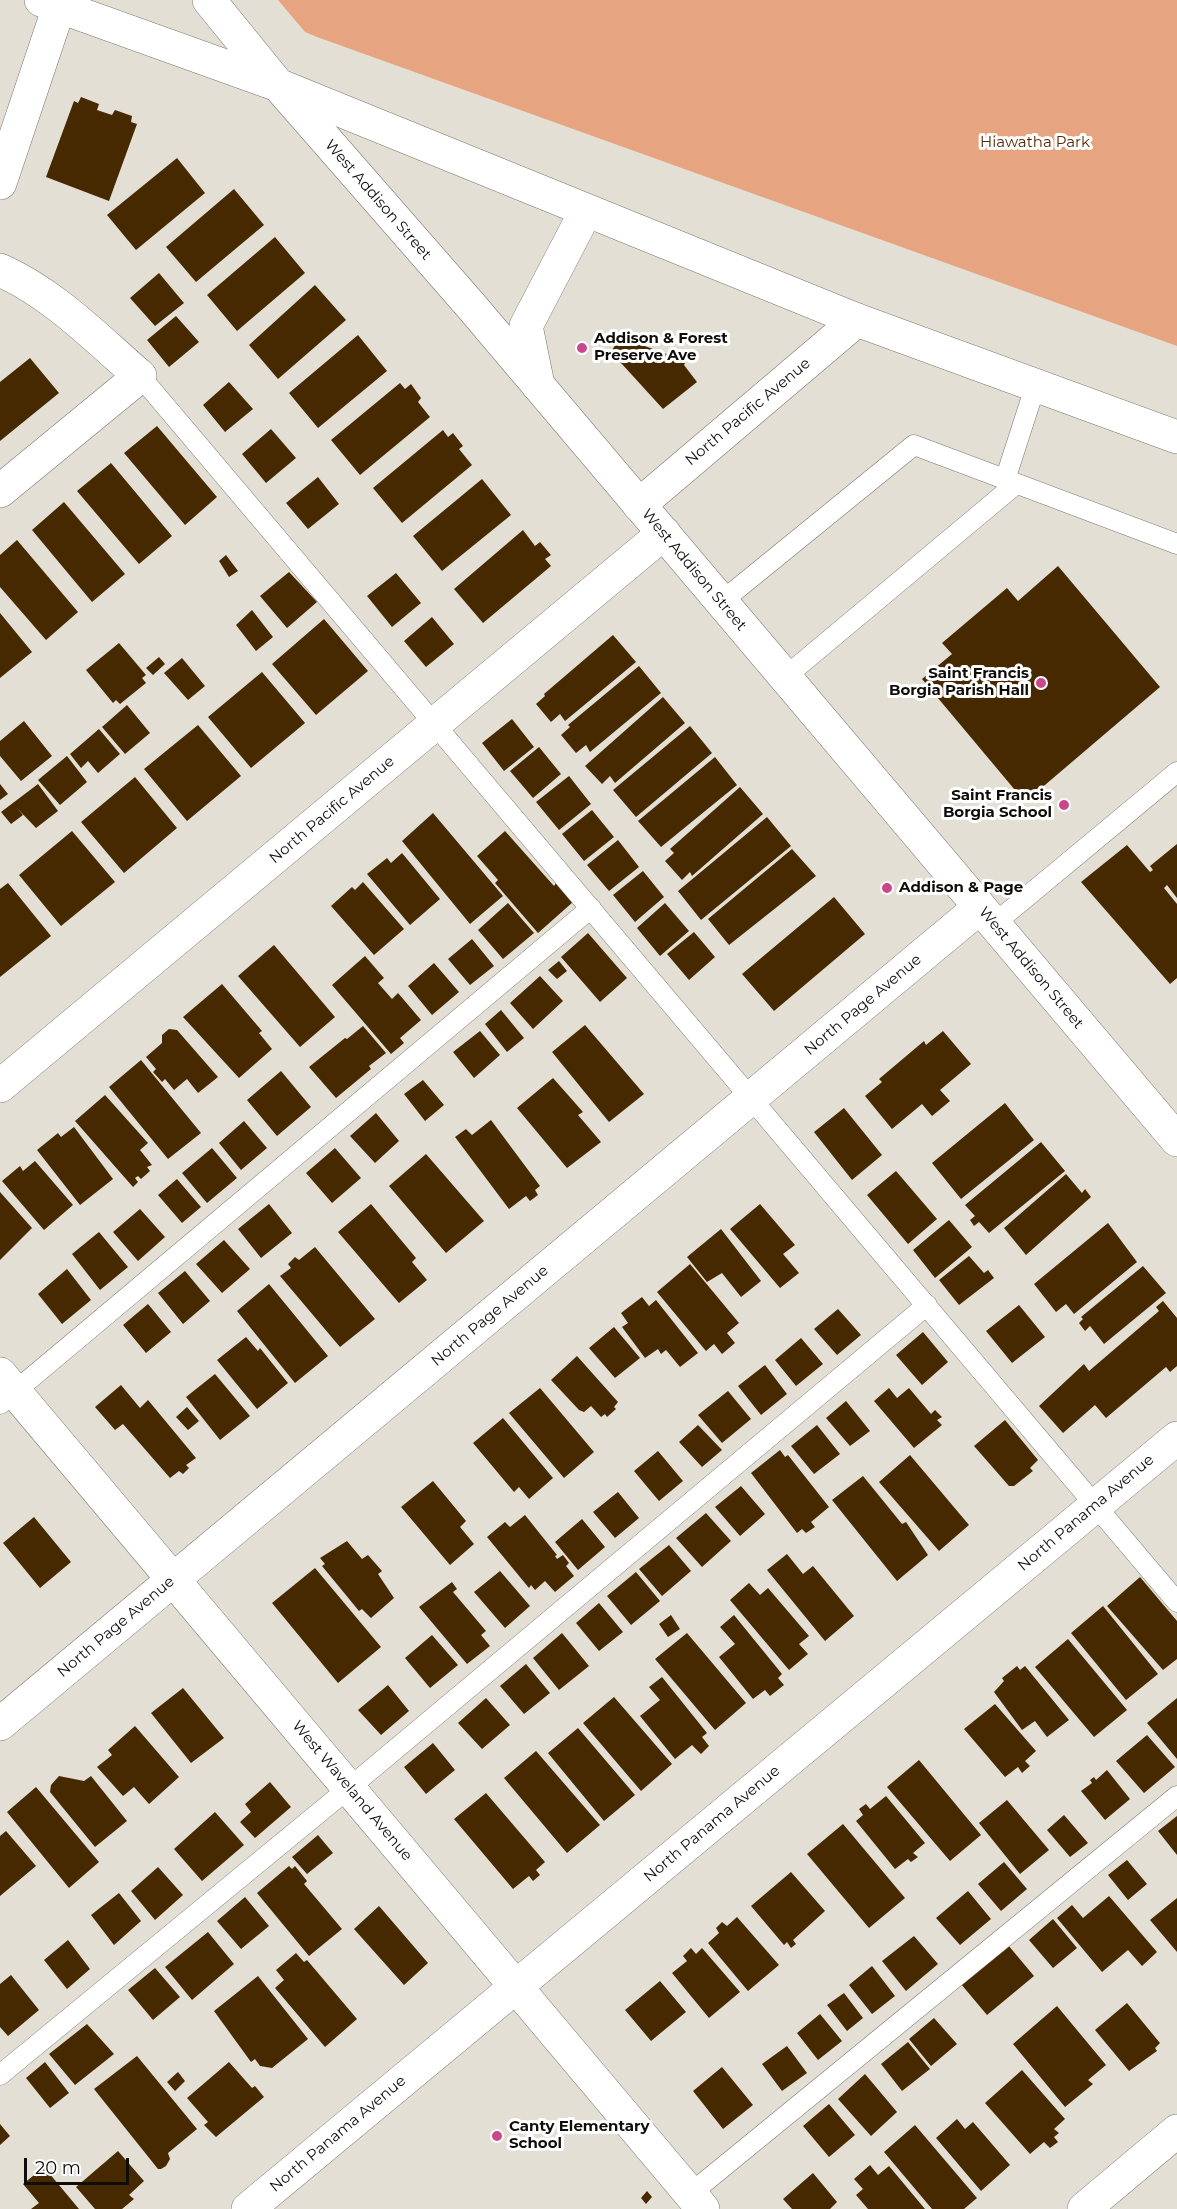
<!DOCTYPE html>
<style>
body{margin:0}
#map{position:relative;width:1177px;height:2209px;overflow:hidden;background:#e3dfd4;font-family:Montserrat,sans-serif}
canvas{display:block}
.scale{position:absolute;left:24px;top:2158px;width:105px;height:27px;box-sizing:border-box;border:3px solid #0f0d0a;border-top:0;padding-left:8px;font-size:18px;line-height:21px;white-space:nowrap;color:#0f0d0a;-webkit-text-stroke:4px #fff;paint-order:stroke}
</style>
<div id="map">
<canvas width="1177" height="2209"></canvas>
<div class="scale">20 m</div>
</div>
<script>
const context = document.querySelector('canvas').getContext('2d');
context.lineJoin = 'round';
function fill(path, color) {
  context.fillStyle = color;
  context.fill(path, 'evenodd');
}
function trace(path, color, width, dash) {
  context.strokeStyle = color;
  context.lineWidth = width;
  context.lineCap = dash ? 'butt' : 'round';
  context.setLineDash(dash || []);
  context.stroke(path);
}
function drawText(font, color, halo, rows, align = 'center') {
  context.font = font + ' Montserrat,sans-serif';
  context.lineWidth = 6;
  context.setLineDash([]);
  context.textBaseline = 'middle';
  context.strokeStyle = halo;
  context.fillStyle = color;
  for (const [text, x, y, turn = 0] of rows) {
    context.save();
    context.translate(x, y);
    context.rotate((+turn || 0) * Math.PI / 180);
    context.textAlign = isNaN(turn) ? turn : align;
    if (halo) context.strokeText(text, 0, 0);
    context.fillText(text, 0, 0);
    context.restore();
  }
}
const green = new Path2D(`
 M278 0H1177V346L317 37 305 32Z`);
const building = new Path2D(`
 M81 97 99 104 97 110 112 115 115 110 132 116 131 122 137 124 109 201 46 177 74 101 78 103Z
 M177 158 205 193 136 250 107 215Z
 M234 189 264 225 196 282 166 247Z
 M275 237 305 273 237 331 207 295Z
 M159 273 184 303 155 326 130 298Z
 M315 285 346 320 278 379 249 345Z
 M176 316 199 342 169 367 147 340Z
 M358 335 387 371 318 428 289 393Z
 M620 337 686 361 684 365 697 382 663 409 611 352Z
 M30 358 59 393 0 441V382Z
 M229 382 253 409 225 432 203 405Z
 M400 383 405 389 411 384 421 398 418 402 430 417 360 475 331 440Z
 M157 426 217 497 185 525 124 453Z
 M271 429 296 458 266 483 242 454Z
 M443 430 448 437 453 433 463 446 459 449 472 465 402 523 373 488Z
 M111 463 172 536 139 564 77 491Z
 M318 477 339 504 308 529 286 503Z
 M482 479 511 515 442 571 413 536Z
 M64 502 125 574 92 602 32 530Z
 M523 530 535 546 540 542 551 555 545 559 551 566 483 623 454 589Z
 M17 540 78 612 46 640 0 587V555Z
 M226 555 238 571 229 577 219 561Z
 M1058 566 1160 687 1025 802 922 679 952 654 942 643 1007 588 1018 601Z
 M289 572 317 602 287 628 260 596Z
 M396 573 421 603 392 627 367 596Z
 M252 610 273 637 256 651 236 625Z
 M0 613 32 652 0 678Z
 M432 617 454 644 426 667 404 641Z
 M324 619 368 671 316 715 272 664Z
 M613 635 636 662 565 721 560 714 551 722 536 704 545 696 544 694Z
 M119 643 146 675 142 678 146 683 120 704 116 700 113 703 86 670Z
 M159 657 165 664 153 675 146 668Z
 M182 658 205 686 188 700 164 673Z
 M639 666 661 693 590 752 586 745 576 753 561 735 570 727 568 725Z
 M262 672 305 723 251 768 208 717Z
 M663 697 685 723 615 783 610 776 602 784 585 766Z
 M127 705 150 733 125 754 102 727Z
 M512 719 534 747 504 771 482 743Z
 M24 721 52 756 21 781 0 756V741Z
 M198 725 241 776 187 821 144 769Z
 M690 726 712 753 636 817 613 790Z
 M99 729 120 754 98 773 88 761 81 768 70 754Z
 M539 747 561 774 533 798 510 771Z
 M67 756 87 782 60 805 38 780Z
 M715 757 737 785 661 847 638 821Z
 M569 776 591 804 559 830 536 802Z
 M135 777 177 828 124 873 81 822Z
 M0 784 8 794 0 800Z
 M38 784 58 811 36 828 17 808 23 815 11 824 1 812Z
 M740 787 763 814 692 876 690 872 682 880 665 861 674 853 670 849Z
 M592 810 614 837 584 861 562 834Z
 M433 813 503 896 470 924 402 841Z
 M767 817 791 846 701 920 678 891Z
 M72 831 115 882 61 926 19 875Z
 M505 831 554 886 556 883 573 902 538 933 495 883 498 880 477 856Z
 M618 840 639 867 609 891 587 865Z
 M1177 844V898L1167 885 1164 888 1177 904V978L1170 984 1081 882 1127 845 1150 872 1153 870 1150 866Z
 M792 849 816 876 729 945 708 919Z
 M402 853 440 899 410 925 367 874 387 858 391 863Z
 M643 871 664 897 635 922 613 895Z
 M363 882 404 929 374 955 331 906 352 887 355 890Z
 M8 883 51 936 0 977V889Z
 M834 897 865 934 774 1011 742 974Z
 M508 903 534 933 503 959 478 930Z
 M665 903 689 931 660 956 637 928Z
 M694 932 715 957 689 980 667 954Z
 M588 933 627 978 600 1002 561 957Z
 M472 939 494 966 470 985 448 959Z
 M274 945 335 1017 300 1047 238 976Z
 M365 956 384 978 378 983 392 999 398 993 421 1020 400 1038 404 1043 391 1054 332 985Z
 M559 961 567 971 557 979 548 970Z
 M434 963 459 992 432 1015 408 986Z
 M540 976 563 1001 533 1029 510 1003Z
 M222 984 262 1031 259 1033 272 1049 239 1078 183 1017Z
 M501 1010 524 1038 507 1052 485 1024Z
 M585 1025 644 1094 609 1122 552 1052Z
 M363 1026 386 1053 369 1066 371 1069 336 1098 309 1067 345 1038 347 1039Z
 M169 1029 177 1030 218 1077 198 1093 187 1079 174 1090 165 1079 162 1082 153 1072 156 1069 146 1057 162 1043V1035Z
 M480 1031 500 1055 474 1078 453 1052Z
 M943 1031 971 1064 940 1090 950 1101 932 1116 922 1104 892 1129 865 1096 882 1082 879 1079 924 1041 926 1045Z
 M141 1060 201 1133 168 1159 109 1087Z
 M281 1071 311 1107 277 1136 247 1100Z
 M553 1078 583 1112 578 1115 601 1142 567 1168 517 1108Z
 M423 1080 444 1105 425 1121 404 1094Z
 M105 1095 148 1143 140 1150 152 1165 147 1167 150 1171 141 1179 138 1176 135 1178 138 1182 133 1187 75 1121Z
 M1005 1103 1034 1140 961 1199 932 1163Z
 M844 1108 882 1155 852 1180 814 1132Z
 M376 1113 399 1141 375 1163 350 1136Z
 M491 1120 540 1186 535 1190 538 1195 530 1201 526 1196 509 1209 455 1137 466 1129 472 1135Z
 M244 1121 267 1148 241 1170 219 1143Z
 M74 1127 113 1179 80 1205 37 1150 58 1133 61 1137Z
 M1041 1142 1065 1171 989 1233 979 1222 974 1226 970 1220 975 1216 965 1205Z
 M212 1148 237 1178 207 1203 182 1173Z
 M335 1148 361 1178 332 1203 306 1173Z
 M426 1154 484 1221 446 1253 389 1186Z
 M35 1161 73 1205 44 1230 2 1181 20 1166 23 1171Z
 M896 1171 937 1219 908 1244 867 1195Z
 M1066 1174 1082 1193 1085 1189 1091 1197 1026 1255 1004 1228Z
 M177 1179 201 1207 182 1223 158 1195Z
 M0 1192 32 1228 0 1260Z
 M269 1204 292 1233 261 1258 238 1229Z
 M371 1204 416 1258 412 1262 427 1280 399 1303 338 1232Z
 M760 1204 795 1245 783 1254 799 1273 780 1288 730 1229Z
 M140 1209 165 1237 138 1261 113 1232Z
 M949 1220 972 1247 935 1278 913 1250Z
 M1108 1223 1137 1262 1074 1314 1066 1304 1056 1312 1034 1284Z
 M721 1229 761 1281 741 1297 722 1273 707 1282 687 1257Z
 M99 1232 128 1267 100 1290 72 1254Z
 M224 1240 250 1269 222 1293 196 1264Z
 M315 1247 375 1319 340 1347 280 1276 291 1268 288 1264 295 1257 299 1260Z
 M969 1256 984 1273 988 1270 994 1278 959 1305 939 1280Z
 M690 1264 739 1323 727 1333 735 1343 722 1354 714 1344 706 1351 657 1292Z
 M1143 1266 1166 1293 1104 1344 1090 1326 1085 1331 1079 1323 1083 1319 1081 1317Z
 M67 1269 91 1300 62 1324 38 1294Z
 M185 1271 210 1301 183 1324 158 1293Z
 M269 1284 328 1356 295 1383 237 1311Z
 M642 1297 649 1306 656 1300 698 1353 680 1367 666 1350 661 1354 658 1349 645 1358 622 1327 628 1323 621 1313Z
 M1163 1301 1177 1318V1366L1170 1372 1166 1367 1106 1418 1095 1405 1063 1433 1039 1406 1084 1364 1089 1371 1159 1311 1156 1307Z
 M148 1304 171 1332 146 1353 123 1325Z
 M1019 1305 1045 1337 1012 1363 986 1331Z
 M838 1309 861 1335 837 1355 814 1329Z
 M614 1327 640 1358 615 1378 589 1348Z
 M923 1332 948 1362 922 1385 896 1355Z
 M246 1337 258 1351 260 1348 288 1383 257 1409 217 1360Z
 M801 1338 823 1364 796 1386 775 1360Z
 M577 1356 618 1402 614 1407 616 1409 607 1417 605 1414 601 1417 591 1406 584 1412 579 1410 551 1380Z
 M765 1365 787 1394 761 1415 738 1386Z
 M215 1374 250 1416 220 1440 186 1397Z
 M121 1385 140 1408 148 1400 196 1458 186 1465 189 1468 183 1474 179 1471 170 1478 123 1424 115 1430 95 1407Z
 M540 1388 594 1452 564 1478 509 1413Z
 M889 1388 897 1398 909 1388 931 1414 935 1410 942 1417 937 1420 942 1425 914 1448 874 1401Z
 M728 1391 751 1419 722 1443 698 1415Z
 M846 1401 870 1431 850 1446 826 1418Z
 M187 1407 199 1421 188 1430 176 1417Z
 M503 1418 553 1478 529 1499 519 1487 514 1492 473 1443Z
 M1005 1420 1038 1460 1030 1468 1033 1471 1014 1486H1009L974 1446Z
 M698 1425 722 1450 702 1467 679 1442Z
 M817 1425 840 1454 814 1474 791 1446Z
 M780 1450 785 1457 788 1455 829 1507 811 1522 815 1527 806 1533 802 1529 797 1533 751 1473Z
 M658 1451 683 1481 659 1501 634 1471Z
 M910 1455 969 1525 939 1551 879 1482Z
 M863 1476 902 1524 906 1522 928 1555 897 1581 832 1500Z
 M433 1481 466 1521 460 1527 474 1544 450 1565 401 1507Z
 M741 1486 765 1514 740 1536 715 1507Z
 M618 1492 639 1518 615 1538 593 1512Z
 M706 1513 731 1541 702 1567 676 1538Z
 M525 1515 557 1555 555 1556 557 1559 563 1555 569 1563 566 1566 574 1576 555 1592 545 1581 535 1590 531 1585 529 1588 487 1537 505 1522 510 1527Z
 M34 1517 71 1562 40 1588 3 1543Z
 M582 1519 605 1547 578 1570 555 1542Z
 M347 1541 362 1559 368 1555 382 1571 378 1574 394 1598 371 1618 362 1609 359 1611 322 1566 325 1564 320 1558Z
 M669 1545 691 1571 662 1596 639 1569Z
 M787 1554 803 1574 813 1566 854 1616 825 1641 767 1570Z
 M315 1568 381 1647 338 1683 272 1603Z
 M500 1571 530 1606 505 1628 474 1592Z
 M636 1572 660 1601 631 1625 607 1596Z
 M1140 1577 1177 1621V1659L1163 1670 1107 1606Z
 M452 1582 457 1589 453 1592 486 1631 481 1635 490 1646 467 1664 419 1607Z
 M749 1583 760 1595 768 1588 809 1636 799 1644 808 1654 789 1670 730 1600Z
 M599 1603 623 1632 599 1651 576 1623Z
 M1103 1606 1158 1674 1126 1700 1071 1633Z
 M671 1615 680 1629 668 1637 659 1624Z
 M734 1615 782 1674 778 1678 784 1685 770 1696 765 1690 753 1699 719 1657 735 1644 720 1627Z
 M562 1633 589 1666 559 1690 533 1658Z
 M687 1633 746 1703 715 1730 655 1659Z
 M432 1635 458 1665 430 1688 405 1658Z
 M1068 1639 1127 1710 1094 1737 1035 1667Z
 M526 1664 550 1693 524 1714 500 1686Z
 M1017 1666 1020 1670 1025 1666 1069 1720 1047 1737 1035 1721 1022 1730 994 1692 1004 1681 1002 1678Z
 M662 1677 707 1733 702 1737 709 1746 701 1754 692 1745 675 1759 640 1716 660 1700 649 1687Z
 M388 1685 409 1711 381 1735 358 1710Z
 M183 1688 224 1738 191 1763 151 1713Z
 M614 1697 672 1764 641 1791 583 1723Z
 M486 1698 510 1725 482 1749 458 1723Z
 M1177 1698V1759L1147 1723Z
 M995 1704 1036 1751 1025 1761 1030 1766 1022 1773 1018 1767 1005 1777 964 1729Z
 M135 1726 179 1777 149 1804 134 1787 123 1796 97 1767 112 1755 108 1750Z
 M578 1728 635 1795 604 1821 548 1753Z
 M1147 1735 1175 1767 1144 1793 1116 1761Z
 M433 1743 455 1770 426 1794 404 1767Z
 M536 1751 600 1825 567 1853 504 1778Z
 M919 1760 981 1835 950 1861 887 1787Z
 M1107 1770 1130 1799 1105 1820 1081 1791 1092 1783 1090 1780 1094 1777 1096 1780Z
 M59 1776 84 1781 91 1776 127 1821 95 1847 50 1792 51 1785Z
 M270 1782 291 1807 255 1838 240 1822 251 1812 245 1804Z
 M36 1787 99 1862 69 1888 7 1812Z
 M486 1793 545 1862 536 1870 540 1875 533 1881 529 1876 513 1889 454 1819Z
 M886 1796 925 1843 913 1853 918 1857 911 1862 908 1859 895 1869 856 1821 863 1815 859 1809 866 1804 870 1809Z
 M1007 1800 1049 1850 1020 1874 979 1823Z
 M215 1812 244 1845 202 1881 174 1849Z
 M1064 1815 1088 1843 1070 1857 1047 1830Z
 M1177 1816V1855L1158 1831Z
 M843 1824 905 1898 869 1928 807 1854Z
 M6 1831 36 1866 0 1896V1836Z
 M318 1835 333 1853 307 1874 292 1857Z
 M1127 1860 1147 1884 1128 1900 1108 1875Z
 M1004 1862 1027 1889 1001 1911 978 1884Z
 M289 1866 292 1869 295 1866 307 1881 304 1884 342 1929 309 1956 257 1893Z
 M158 1867 183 1895 155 1920 131 1891Z
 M791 1872 825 1911 793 1940 796 1944 791 1948 787 1942 784 1945 751 1906Z
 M968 1891 991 1919 960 1945 936 1918Z
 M119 1893 141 1921 114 1945 91 1915Z
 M1109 1896 1157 1952 1142 1966 1128 1950 1102 1972 1057 1918 1072 1905 1083 1918Z
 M245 1897 269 1926 241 1949 217 1921Z
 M1177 1898V1952L1150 1920Z
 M379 1906 428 1963 404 1985 354 1929Z
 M737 1917 779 1965 748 1991 708 1943 719 1933 716 1928 722 1922 727 1926Z
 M1053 1919 1077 1948 1053 1968 1029 1940Z
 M208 1932 234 1964 192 2000 165 1967Z
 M914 1936 938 1964 906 1991 882 1961Z
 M68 1940 90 1969 67 1989 44 1960Z
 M1008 1945 1034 1976 987 2015 961 1984Z
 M691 1948 696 1954 702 1948 740 1992 709 2018 672 1973 687 1961 683 1956Z
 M296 1953 304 1962 307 1960 357 2019 325 2047 275 1988 284 1980 276 1970Z
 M872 1966 895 1996 872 2014 849 1985Z
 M155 1968 180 1997 153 2020 128 1990Z
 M11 1975 39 2010 8 2036 0 2027V1984Z
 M258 1976 308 2039 272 2068 260 2066 255 2059 251 2062 214 2011Z
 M660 1981 686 2012 651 2041 625 2010Z
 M844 1993 863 2018 847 2031 827 2005Z
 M1127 2003 1160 2043 1155 2048 1157 2051 1129 2071 1095 2030Z
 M1057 2006 1106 2065 1088 2080 1093 2084 1065 2107 1013 2044Z
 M820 2014 842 2041 818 2060 797 2033Z
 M934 2018 957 2044 931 2066 909 2039Z
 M87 2024 114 2054 75 2085 49 2054Z
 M908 2042 930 2069 902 2091 881 2064Z
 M787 2046 807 2073 782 2091 762 2064Z
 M137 2056 197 2129 168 2153 170 2159 166 2166 161 2169H158L94 2089Z
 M45 2062 69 2093 50 2108 26 2078Z
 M229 2062 252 2088 255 2086 264 2097 216 2137 204 2125 208 2122 187 2098Z
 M722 2067 753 2105 723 2129 693 2091Z
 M1022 2070 1065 2119 1054 2129 1059 2133 1054 2137 1058 2142 1050 2148 1044 2142 1030 2154 985 2103Z
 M178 2072 185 2081 175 2091 167 2082Z
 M865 2074 897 2112 871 2136 838 2099Z
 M829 2104 855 2135 829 2157 803 2126Z
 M957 2119 965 2129 973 2122 1010 2165 981 2191 936 2138Z
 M0 2124 10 2136 0 2145Z
 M915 2125 977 2198 964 2209H932L884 2152Z
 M118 2151 144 2181 129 2195 134 2199 122 2209H95L76 2187Z
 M870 2165 878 2175 889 2166 925 2209H868L856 2195 863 2189 854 2179Z
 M44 2167 79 2209H31L39 2203 23 2184Z
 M813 2173 837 2202 830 2209H792L783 2199Z
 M647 2191 652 2197 646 2204 641 2198Z`);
const service = new Path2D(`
 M140 376 1177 1602
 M1005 480 1035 387
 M721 602 914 445 1177 544
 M785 677 1016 484
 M994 924 1177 772
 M0 1404 591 908
 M0 2075 349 1788 927 1305
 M690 2194 1177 1796`);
const minor = new Path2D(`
 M0 183 59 7
 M0 270C54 294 96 338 140 376L0 491
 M639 505 857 320
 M0 1086 664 533
 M0 1374 703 2209
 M0 1724 979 908
 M248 2209 1177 1438
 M1084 2209 1177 2131`);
const tertiary = new Path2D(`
 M209 0 278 85 472 307 1177 1140`);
const secondary = new Path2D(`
 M41 0 278 85 857 320 1177 437
 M538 385 526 326 586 211`);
const markers = [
 [582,348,6,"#cb478b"],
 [1041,683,6,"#cb478b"],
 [1064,805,6,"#cb478b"],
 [887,888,6,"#cb478b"],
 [497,2136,6,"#cb478b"]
];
const parkNames = [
 ["Hiawatha Park",1035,143]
];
const streetNames = [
 ["West Addison Street",378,200,49],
 ["North Pacific Avenue",748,412,-40],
 ["West Addison Street",694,570,50],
 ["North Pacific Avenue",332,810,-40],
 ["West Addison Street",1031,968,50],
 ["North Page Avenue",863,1005,-40],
 ["North Page Avenue",490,1316,-40],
 ["North Panama Avenue",1086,1513,-40],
 ["North Page Avenue",116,1627,-40],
 ["West Waveland Avenue",352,1791,50],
 ["North Panama Avenue",712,1824,-40],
 ["North Panama Avenue",338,2134,-40]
];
const poiNames = [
 ["Addison & Forest",594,339],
 ["Preserve Ave",594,356],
 ["Saint Francis",1029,674,"right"],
 ["Borgia Parish Hall",1029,691,"right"],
 ["Saint Francis",1052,796,"right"],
 ["Borgia School",1052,813,"right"],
 ["Addison & Page",899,888],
 ["Canty Elementary",509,2127],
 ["School",509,2144]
];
fill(green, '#e6a580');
fill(building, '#472900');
trace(service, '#7b786e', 21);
trace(minor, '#7b786e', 34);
trace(tertiary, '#7b786e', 34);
trace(secondary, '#7b786e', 34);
trace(service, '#fff', 20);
trace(minor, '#fff', 33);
trace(tertiary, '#fff', 33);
trace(secondary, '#fff', 33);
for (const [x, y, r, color] of markers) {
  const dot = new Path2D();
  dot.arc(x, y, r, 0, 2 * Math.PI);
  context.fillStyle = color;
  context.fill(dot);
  trace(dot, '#fff', 2);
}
drawText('15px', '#592600', '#fff', parkNames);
drawText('15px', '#0f0d0a', '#fff', streetNames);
drawText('bold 15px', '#0f0d0a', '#fff', poiNames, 'left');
</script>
